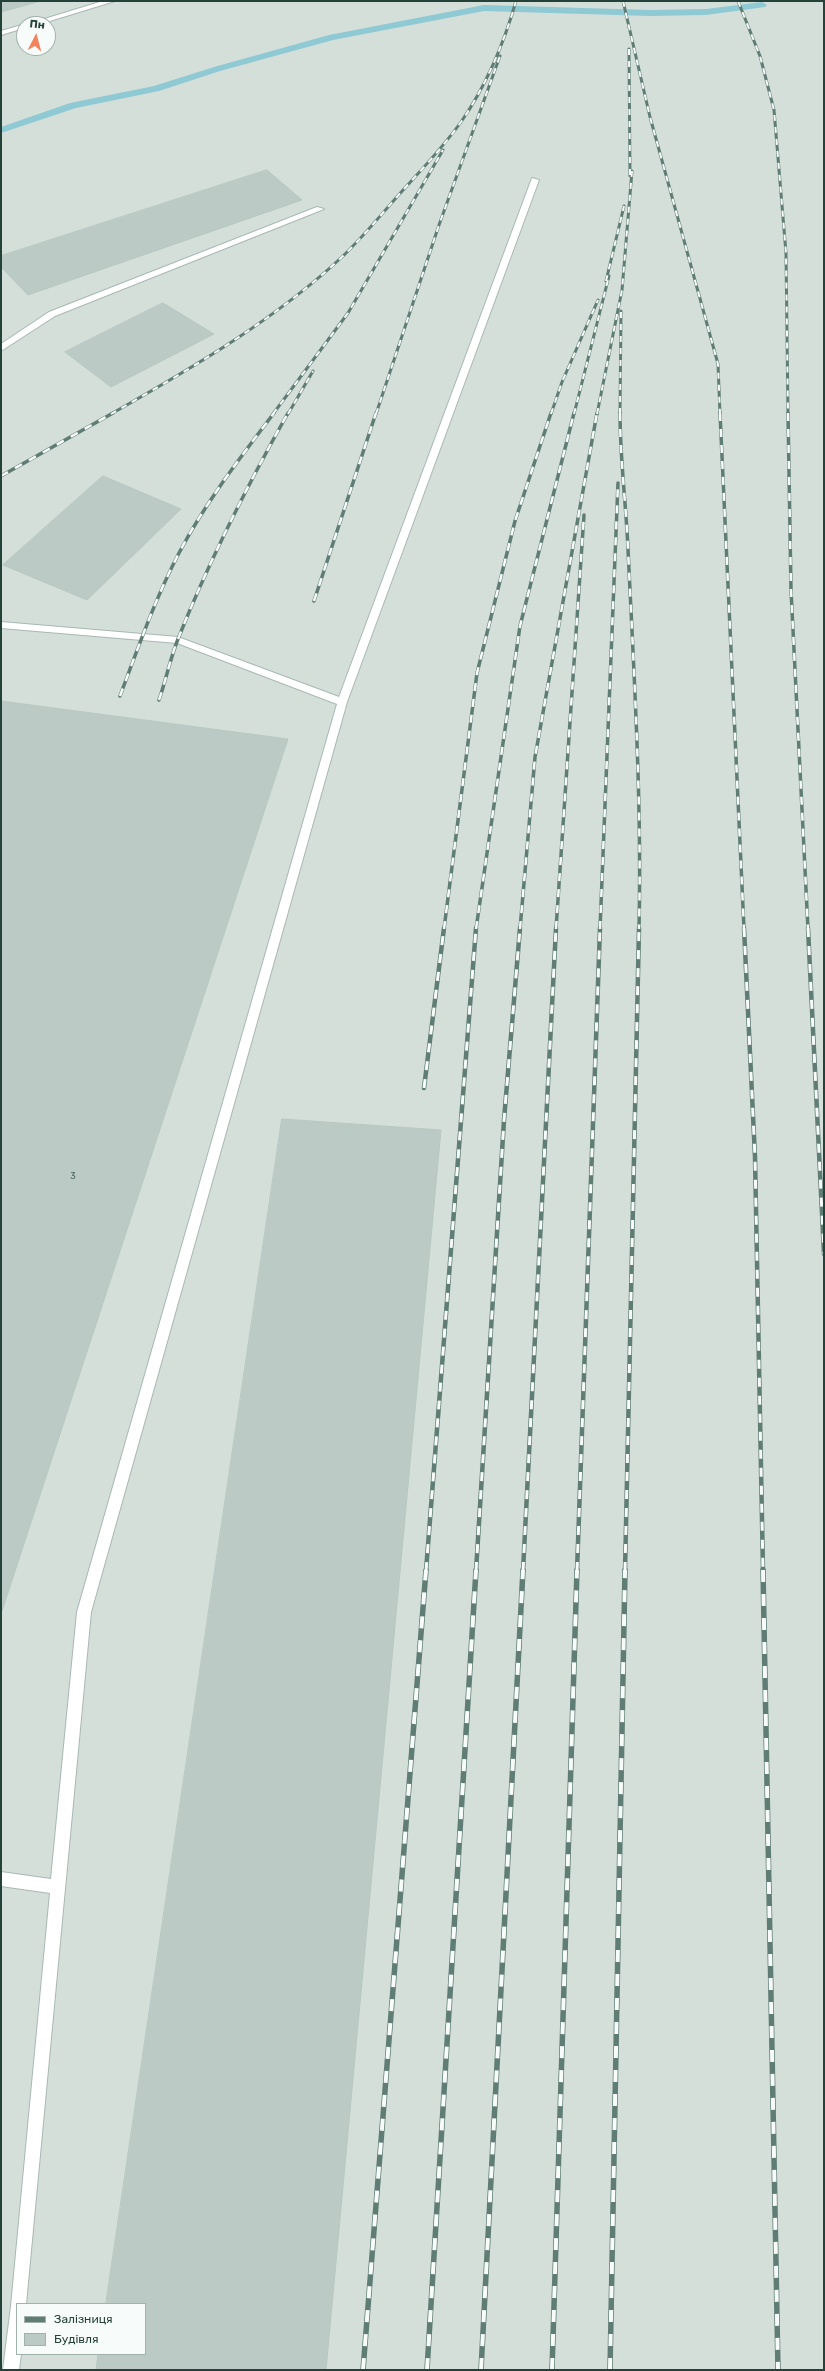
<!DOCTYPE html>
<meta charset="utf-8">
<style>
body{margin:0}
#map{position:relative;width:825px;height:2371px;overflow:hidden;background:#e6efeb;font-family:Rubik,sans-serif}
canvas{display:block}
.frame{position:absolute;inset:0;border:2px solid #24423a;pointer-events:none}
.legend{position:absolute;left:16px;top:2303px;width:130px;height:52px;box-sizing:border-box;background:#f7fbf9;border:1px solid #a3b1ad;margin:0;padding:5px 7px;list-style:none;font-size:12px;color:#24423a}
.legend li{display:flex;align-items:center;gap:8px;height:20px}
.legend b{width:20px;border:1px solid #a3b1ad}
.north{position:absolute;left:16px;top:16px;width:40px;height:40px;box-sizing:border-box;background:#f7fbf9;border:1px solid #a3b1ad;border-radius:50%;rotate:6deg;font-size:11px;font-weight:700;line-height:16px;text-align:center;color:#24423a}
.north::after{content:'';display:block;margin:auto;width:14px;height:18px;background:#f4845f;clip-path:polygon(50% 0,100% 100%,50% 72%,0 100%)}
</style>
<div id="map">
<canvas width="825" height="2371"></canvas>
<div class="frame"></div>
<ul class="legend">
<li><b style="height:5px;background:#5f7d75"></b>Залізниця</li>
<li><b style="height:11px;background:#bbcac4"></b>Будівля</li>
</ul>
<div class="north">Пн</div>
</div>
<script>
const context = document.querySelector('canvas').getContext('2d');
context.lineJoin = 'round';
function fill(path, color) {
  context.fillStyle = color;
  context.fill(path, 'evenodd');
}
function trace(path, color, width, dash) {
  context.strokeStyle = color;
  context.lineWidth = width;
  context.lineCap = dash ? 'butt' : 'round';
  context.setLineDash(dash || []);
  context.stroke(path);
}
function drawText(font, color, halo, rows, align = 'center') {
  context.font = font + ' Rubik,sans-serif';
  context.lineWidth = 3;
  context.setLineDash([]);
  context.textBaseline = 'middle';
  context.strokeStyle = halo;
  context.fillStyle = color;
  for (const [text, x, y, turn = 0] of rows) {
    context.save();
    context.translate(x, y);
    context.rotate((+turn || 0) * Math.PI / 180);
    context.textAlign = isNaN(turn) ? turn : align;
    if (halo) context.strokeText(text, 0, 0);
    context.fillText(text, 0, 0);
    context.restore();
  }
}
const built = new Path2D(`
 M1 1H824V2370H1ZM24 24H48V48H24ZM17 2304H145V2354H17Z`);
const stream = new Path2D(`
 M762 2 767 5 765 7 706 15 650 16 484 11 333 40 220 71 159 91 76 108 1 133V127L70 103 154 86 214 67 329 35 484 5 650 10 706 9Z`);
const building = new Path2D(`
 M1 1H41L1 12Z
 M267 170 302 200 28 295 1 267V256Z
 M163 303 214 334 111 387 65 352Z
 M103 476 181 509 87 600 3 565Z
 M1 701 288 739 1 1614Z
 M282 1119 441 1130 326 2370H96L98 2354H145V2304H106Z`);
const lane = new Path2D(`
 M103 1H115L40 24H28Z
 M25 24 24 28 1 35V31Z
 M532 178 539 180 347 702 91 1612 26 2304H17V2354H21L19 2370H3L11 2306 50 1893 1 1886V1872L51 1879 77 1612 337 704 177 643 1 628V622L178 637 339 697Z
 M317 207 324 209 55 316 1 351V344L49 312Z`);
const railFar3 = new Path2D(`
 M623 1 650 117 718 364 720 414
 M738 1 760 56 774 110 786 253 788 414
 M629 49 630 176
 M606 281 624 206
 M111 414C192 368 275 320 343 256 365 235 384 211 404 189 424 167 444 146 461 122 486 86 504 43 516 1
 M273 414 348 313 443 150
 M288 414 313 371
 M376 414 439 225 500 56
 M551 414 562 382 598 300
 M574 414 609 276
 M597 414 622 290 632 171
 M620 414 621 311`);
const railFar2 = new Path2D(`
 M620 413C620 459 626 503 628 549 634 675 642 803 639 929
 M720 413 744 929
 M788 413 791 590 808 929
 M1 476 113 413
 M314 601 376 413
 M120 696C138 648 155 599 179 553 205 503 240 458 274 413
 M159 700C166 680 170 659 178 639 209 561 247 486 288 413
 M444 929 477 673 515 521 551 413
 M476 929 520 626 574 413
 M520 929 535 757 597 413
 M556 929 584 515
 M600 929 618 483`);
const railFar1 = new Path2D(`
 M744 928 755 1157 763 1571
 M808 928 824 1254
 M424 1088 444 928
 M426 1571 476 928
 M476 1571 504 1120 520 928
 M523 1571 556 928
 M577 1571 600 928
 M625 1571 639 928`);
const rail = new Path2D(`
 M763 1570 778 2370
 M363 2370 426 1570
 M427 2370 476 1570
 M481 2370 523 1570
 M552 2370 577 1570
 M610 2370 625 1570`);
const numberNames = [
 ["3",73,1176]
];
fill(built, '#d4dfda');
fill(stream, '#8ec9d4');
fill(building, '#bbcac4');
trace(building, '#b8c9c2', 1);
trace(lane, '#a8b8b2', 2);
fill(lane, '#fff');
trace(railFar3, '#5f7d75', 3);
trace(railFar2, '#5f7d75', 3.5);
trace(railFar1, '#5f7d75', 4.5);
trace(rail, '#5f7d75', 5.5);
trace(railFar3, '#f7fbf9', 2, [6]);
trace(railFar2, '#f7fbf9', 2.5, [8]);
trace(railFar1, '#f7fbf9', 3, [9]);
trace(rail, '#f7fbf9', 4, [12]);
drawText('9px', '#4a645c', null, numberNames);
</script>
